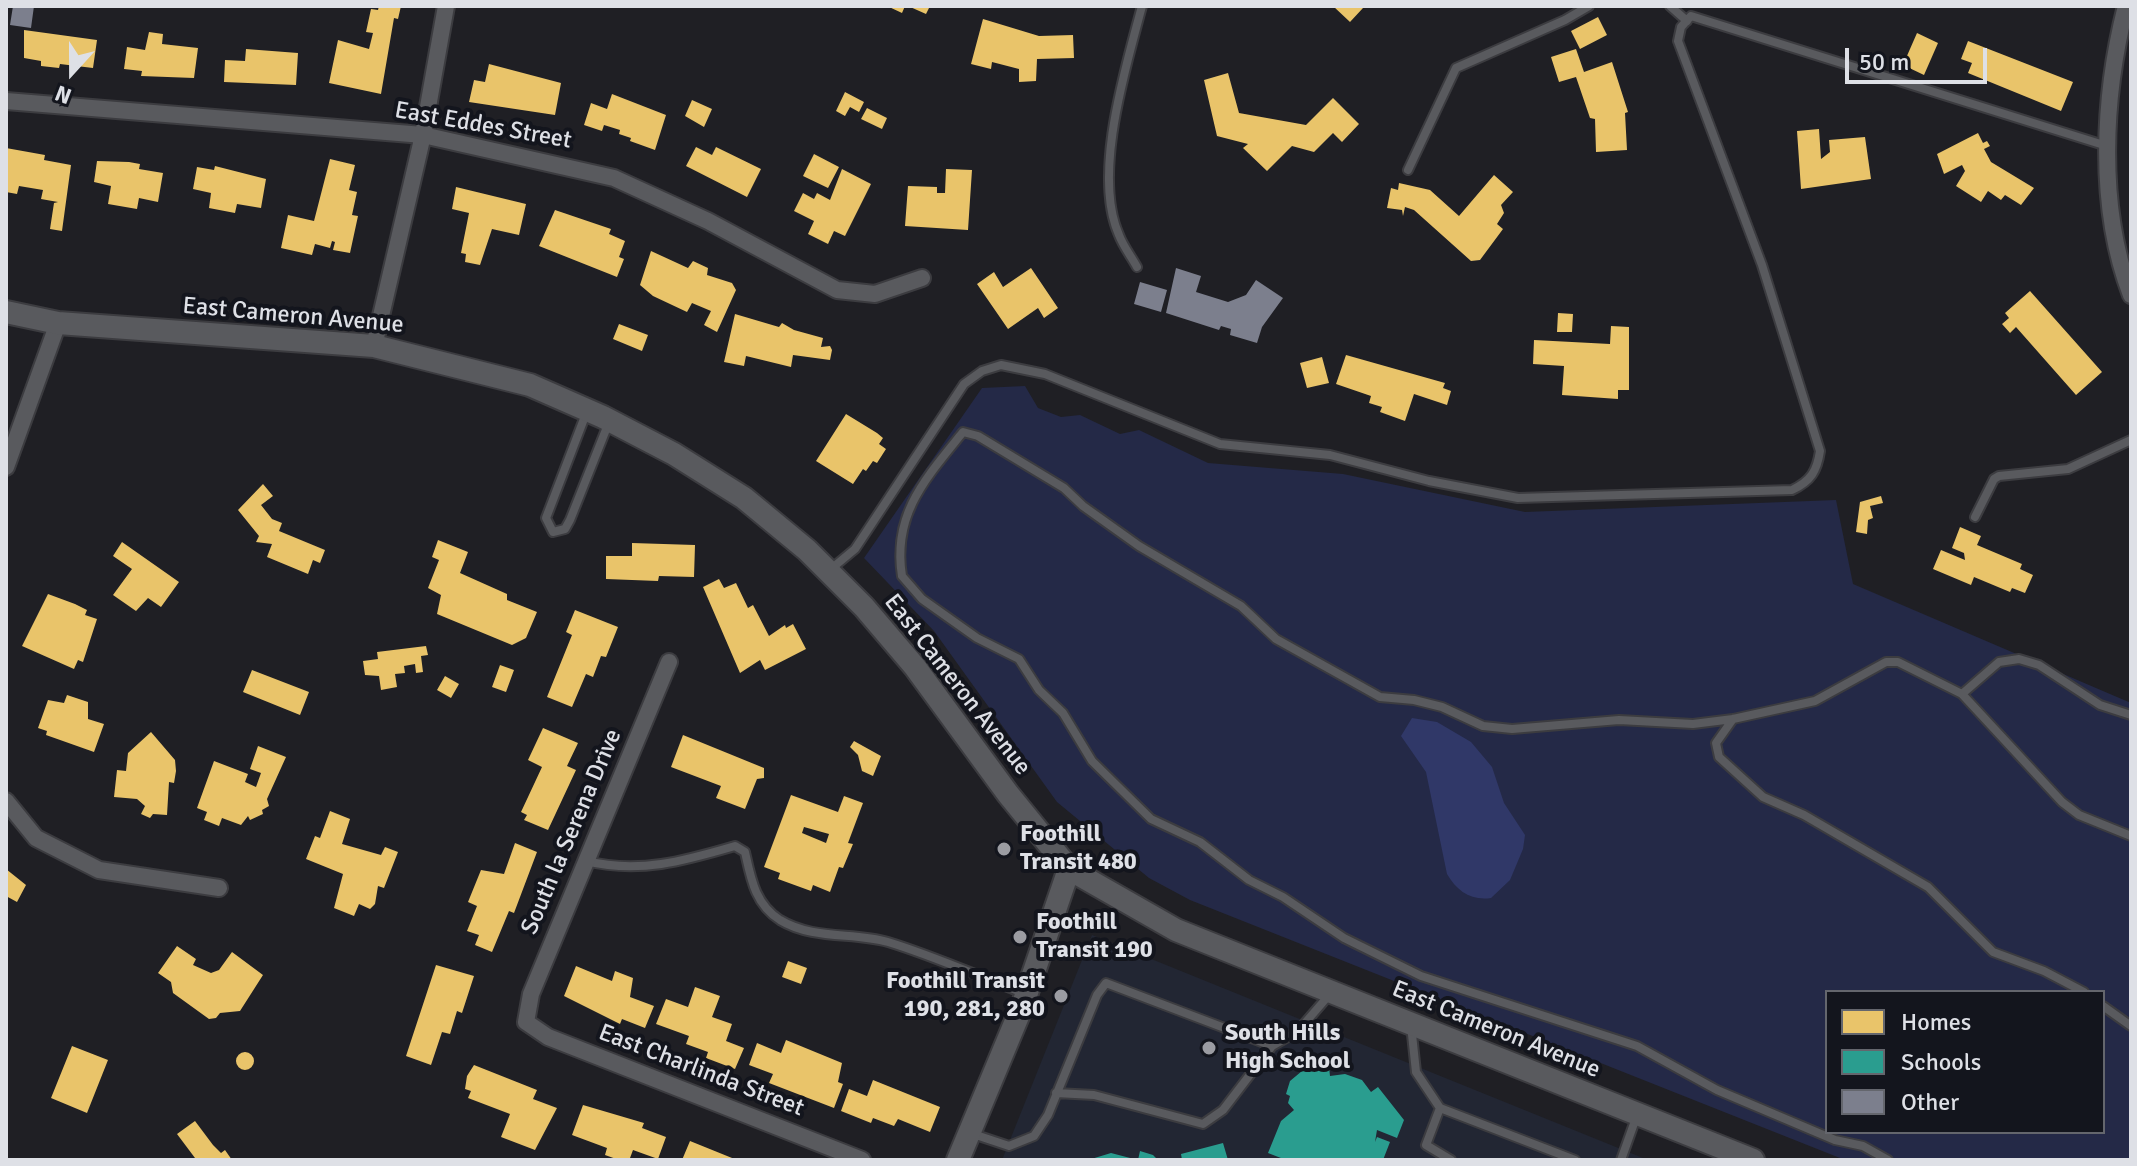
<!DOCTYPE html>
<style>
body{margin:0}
#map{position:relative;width:2137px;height:1166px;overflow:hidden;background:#1f1f24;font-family:Signika,sans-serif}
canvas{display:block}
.frame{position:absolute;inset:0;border:8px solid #dee0e6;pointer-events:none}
.legend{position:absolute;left:1825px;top:990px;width:280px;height:144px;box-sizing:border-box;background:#13151d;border:2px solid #64666d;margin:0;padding:10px 14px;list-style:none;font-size:24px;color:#dee0e6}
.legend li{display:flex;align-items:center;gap:16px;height:40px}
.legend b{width:40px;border:2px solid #64666d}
.north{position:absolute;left:32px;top:32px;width:80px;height:80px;-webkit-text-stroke:6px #13151d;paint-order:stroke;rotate:201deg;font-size:22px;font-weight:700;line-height:32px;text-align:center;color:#dee0e6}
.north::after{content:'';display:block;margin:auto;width:28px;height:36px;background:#dee0e6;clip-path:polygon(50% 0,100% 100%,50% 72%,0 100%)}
.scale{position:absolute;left:1845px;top:48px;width:142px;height:36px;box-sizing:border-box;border:4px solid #dee0e6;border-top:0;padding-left:10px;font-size:24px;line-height:28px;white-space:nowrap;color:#dee0e6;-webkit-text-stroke:6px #13151d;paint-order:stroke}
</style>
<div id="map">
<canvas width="2137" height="1166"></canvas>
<div class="frame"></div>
<ul class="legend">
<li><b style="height:22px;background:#e9c46a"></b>Homes</li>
<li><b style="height:22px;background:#2a9d8f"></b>Schools</li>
<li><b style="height:22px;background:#7c7f8d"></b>Other</li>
</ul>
<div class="north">N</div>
<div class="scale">50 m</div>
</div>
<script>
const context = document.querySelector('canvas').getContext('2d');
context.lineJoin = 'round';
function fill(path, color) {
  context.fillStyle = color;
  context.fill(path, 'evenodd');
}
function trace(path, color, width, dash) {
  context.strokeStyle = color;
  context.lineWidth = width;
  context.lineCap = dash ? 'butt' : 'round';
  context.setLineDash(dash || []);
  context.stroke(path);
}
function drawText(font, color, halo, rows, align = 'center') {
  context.font = font + ' Signika,sans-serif';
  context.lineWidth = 8;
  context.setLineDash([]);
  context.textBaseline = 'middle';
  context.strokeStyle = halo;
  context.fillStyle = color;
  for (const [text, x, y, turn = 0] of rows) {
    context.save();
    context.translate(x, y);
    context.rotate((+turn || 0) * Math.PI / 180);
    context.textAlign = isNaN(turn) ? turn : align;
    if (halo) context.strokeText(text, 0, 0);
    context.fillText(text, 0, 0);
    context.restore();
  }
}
const built = new Path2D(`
 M1092 935 1648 1160H1002Z`);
const green = new Path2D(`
 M1025 386 1038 408 1061 417 1080 415 1120 434 1139 430 1208 463 1343 474 1525 512 1836 500 1853 584 2131 703V1160H1845L1190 900 1149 878 1057 802 934 631 864 558 982 388ZM1827 992H2103V1132H1827Z`);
const water = new Path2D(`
 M1412 718 1437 722 1471 742 1492 767 1504 803 1525 835 1523 849 1510 880 1491 898C1471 901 1457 891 1447 874L1426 772 1401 736Z`);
const homes = new Path2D(`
 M379 6H401L398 19 394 18 381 94 329 83 338 40 369 49 373 33 366 32 371 9 378 10Z
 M887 6H905L902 13Z
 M908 6H930L926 14Z
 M1333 6H1361L1363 8 1350 22Z
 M1598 17 1607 35 1580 49 1571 31Z
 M983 19 1039 36 1073 35 1074 58 1037 59 1036 81 1019 82V69L992 62 991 69 971 64Z
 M24 30 97 40 93 68 60 64 59 68 41 66V61L24 58Z
 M149 32 163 34 162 44 198 48 194 78 141 76 142 71 124 69 127 47 145 50Z
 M1917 33 1938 43 1924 75 1903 65Z
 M1968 41 2073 82 2061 111 1968 73 1972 63 1961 59Z
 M246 49 298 53 296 85 224 82 225 60 245 61Z
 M1576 49 1584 72 1612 62 1628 112 1625 113 1627 150 1596 152 1595 119 1590 118 1576 77 1559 82 1551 57Z
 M489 64 561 83 555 115 469 102 474 80 485 82Z
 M1228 73 1239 113 1306 125 1333 98 1359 124 1342 142 1333 133 1314 152 1292 146 1267 171 1243 148 1248 144 1217 136 1204 80Z
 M845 92 864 102 859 112 850 107 845 116 836 111Z
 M612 94 666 115 655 150 630 141 631 138 619 134 620 130 604 125 602 131 584 125 591 103 607 109Z
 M692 100 712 109 704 127 685 116Z
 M867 108 887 118 882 129 861 119Z
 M1819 129 1821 159 1830 152 1829 140 1865 137 1871 179 1801 189 1797 131Z
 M1978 133 1983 143 1987 141 1990 146 1984 149 1991 162 2034 188 2021 205 2005 195 2001 200 1988 191 1981 202 1956 186 1965 171 1962 165 1944 174 1937 154Z
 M696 147 712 155 716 147 761 169 747 197 686 166Z
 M6 148 45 155 44 160 71 165 62 231 50 229 54 203 58 202 41 199 43 190 19 186 17 194 6 192Z
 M814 154 839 167 828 188 803 176Z
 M330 159 355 165 349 190 357 192 352 215 358 216 350 253 333 250 335 242 332 241 330 248 315 244 312 255 281 248 288 215 314 221Z
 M97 161 129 162 140 164 139 169 163 173 158 202 139 198 137 209 108 204 111 186 94 182Z
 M215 166 266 179 261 208 237 204 235 213 209 208 211 193 193 189 197 167 214 170Z
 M842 169 871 184 845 236 834 231 828 244 808 234 814 221 794 211 803 193 814 199 817 193 830 200Z
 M946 169 972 170 968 230 905 226 908 186 937 187V193H945Z
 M1494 175 1513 192 1501 205 1504 213 1497 224 1503 229 1480 260 1471 261 1414 210 1405 207 1403 216 1402 210 1387 208 1391 188 1398 190 1399 183 1430 190 1459 216Z
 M456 187 526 204 519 235 492 229 480 265 465 262 466 254 461 253 469 213 452 209Z
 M555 210 611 229 609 234 625 241 619 257 624 259 617 277 539 246Z
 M651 251 688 268 693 261 708 268 707 275 732 283 736 290 717 332 704 325 711 311 692 303 687 312 653 296 640 285Z
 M1031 268 1058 308 1044 318 1038 308 1008 329 977 284 994 272 1003 287Z
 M2030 291 2102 372 2076 395 2016 327 2010 333 2002 324 2009 318 2005 313Z
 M1558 313 1573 314 1572 332H1557Z
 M735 314 779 327 782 323 794 330 823 338 821 347 830 346 832 350 830 360 793 355 791 367 746 356 744 366 724 362Z
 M619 324 648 335 642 351 613 339Z
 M1611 326 1629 327V390H1618V399L1562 395 1564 366 1533 364 1534 340 1610 344Z
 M1346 355 1445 383 1443 388 1451 391 1447 405 1414 394 1405 421 1380 412 1382 407 1369 403 1371 396 1336 384Z
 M1322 357 1329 383 1307 388 1300 363Z
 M846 414 877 433 883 438 879 444 886 449 877 463 873 461 866 471 863 469 853 484 816 461Z
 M263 484 273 496 261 505 272 519 282 523 279 531 325 550 320 563 313 560 308 574 267 557 272 544 256 542 259 536 238 510Z
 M1881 496 1883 503 1870 506 1873 518 1868 520 1867 534 1856 532 1860 502Z
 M1960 527 1981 536 1977 545 2022 564 2020 569 2033 575 2025 593 2012 588 2010 592 1974 577 1971 585 1933 569 1941 550 1965 560 1964 553 1952 548Z
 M438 540 468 552 460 573 507 594V600L537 612 526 638 512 645 437 614 441 595 428 588 439 560 432 557Z
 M122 542 179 582 161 607 148 598 136 611 113 595 132 569 113 556Z
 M632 543 695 545 694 577 659 576 658 581 606 579V556H632Z
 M719 579 724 588 736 583 748 608 753 605 769 636 785 625 786 628 793 624 806 649 765 670 760 660 740 673 703 587Z
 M48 594 75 604 87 610 85 615 97 619 83 662 78 660 74 669 22 646Z
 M575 610 618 627 606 657 601 656 593 677 586 674 572 707 547 697 572 635 566 632Z
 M426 646 428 655 421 656 423 672 416 673 415 664 404 666 405 673 395 674 397 687 381 690 379 676 365 675 363 661 378 659 377 652Z
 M500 665 514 670 506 692 492 687Z
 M252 670 309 692 300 715 243 692Z
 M445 676 459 684 451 698 437 690Z
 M67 695 88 702V719L104 724 94 752 46 735 47 731 38 728 48 700 64 703Z
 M543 728 578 743 567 766 576 770 548 830 524 820 527 815 521 812 542 767 528 760Z
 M151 732 175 760 176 771 174 783 169 782 167 815 153 814 150 818 141 814 145 806 137 799 114 797 117 770 126 771 128 753Z
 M683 735 764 768V778L757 779 745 809 716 798 721 786 671 767Z
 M854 741 881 756 873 776 862 771 858 755 850 747Z
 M258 746 286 757 267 799 269 806 262 810 263 814 250 820 248 816 241 825 222 818 219 826 204 820 207 812 197 808 214 761 248 774 245 782 256 787 261 773 250 769Z
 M791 795 838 812 844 796 863 803 848 843 853 844 843 868 839 867 830 892 813 885 811 891 778 879 780 873 764 867ZM804 827 829 834 826 843 802 833Z
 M330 811 350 819 342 844 381 855 385 847 398 852 384 888 378 886 375 904 370 909 359 904 354 916 334 908 343 874 306 859 315 836 320 838Z
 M515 843 537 852 514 913 509 911 492 952 475 945 479 935 467 931 477 906 468 902 481 870 504 874Z
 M6 869 26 885 17 902 6 896Z
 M177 946 196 959 193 965 211 973 219 970 232 952 263 975 240 1011 220 1013 216 1018 209 1019 173 993 171 982 158 973Z
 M788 961 807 968 801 984 782 977Z
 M436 965 474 976 462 1013 457 1011 450 1034 442 1032 431 1065 406 1056Z
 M576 966 612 981 615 971 633 978 630 997 654 1006 645 1028 622 1019 620 1024 564 996Z
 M695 987 720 996 712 1017 732 1024 726 1041 744 1048 735 1069 706 1058 708 1052 686 1044 689 1036 656 1024 666 999 688 1007Z
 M786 1040 842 1063 838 1082 843 1084 834 1108 769 1083 773 1074 749 1065 757 1043 781 1053Z
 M72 1046 108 1060 87 1113 51 1098Z
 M236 1061a9 9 0 1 1 18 0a9 9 0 1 1-18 0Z
 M474 1065 537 1090 533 1099 557 1108 535 1150 501 1137 510 1114 468 1098 471 1091 465 1089 467 1076Z
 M873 1080 940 1107 930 1132 898 1119 894 1126 873 1118 871 1123 841 1111 849 1089 867 1096Z
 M583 1105 644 1123 642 1128 666 1137 658 1159 633 1150 630 1158 619 1160 605 1155 607 1148 572 1135Z
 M195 1121 213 1145 221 1153 225 1150 232 1160H192L195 1158 177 1134Z
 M690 1141 737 1160H682Z`);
const schools = new Path2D(`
 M1329 1067 1330 1076 1345 1074 1362 1080 1371 1092 1378 1087 1404 1120 1397 1138 1377 1130 1375 1142 1377 1137 1390 1142 1383 1160H1286L1268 1153 1281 1121 1294 1110 1288 1103 1290 1096 1286 1094 1290 1081 1302 1071Z
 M1223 1143 1228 1160H1182L1181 1154Z
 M1140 1151 1153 1155 1158 1160H1138Z
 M1111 1153 1134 1159V1160H1088Z`);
const building = new Path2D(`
 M13 6H34L31 28 10 25Z
 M1176 268 1201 276 1196 292 1228 302 1246 295 1256 280 1283 298 1262 327 1257 343 1230 335 1231 329 1221 326 1219 330 1166 313Z
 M1140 282 1167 290 1161 312 1134 304Z`);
const lane = new Path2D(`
 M1670 6 1687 21
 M1408 170 1456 68 1565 20 1589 6
 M1137 267C1131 256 1123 246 1119 235 1092 175 1126 67 1142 6
 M587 411 546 518 553 532 565 529 570 520 609 422
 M1975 517 1994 479 1999 476 2068 469 2131 440
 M831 569 855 549 964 384 982 371 1001 365 1045 374 1220 444 1330 455 1429 481 1518 498 1792 490C1811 481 1817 471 1820 451L1762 265 1678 41 1681 27 1691 16 2107 146
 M1962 694 2062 802 2079 815 2131 836
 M1733 719 1716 743 1719 757 1763 797 1804 815 1928 887 1993 952 2044 971 2084 992
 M586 861C639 874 684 861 735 846L745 852C751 879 755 904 780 920 813 940 853 932 888 942 934 956 980 977 1026 994
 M2103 1006 2131 1026
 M1411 1025 1416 1072 1440 1108
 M1056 1093 1094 1095 1203 1124 1223 1110 1272 1046
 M970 1133 1009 1146 1034 1136 1048 1115 1097 995 1106 983 1272 1046 1298 1031 1330 994
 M1451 1160 1426 1145 1440 1108 1575 1160
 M1621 1160 1637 1115
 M1888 1160 1863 1146 1835 1140 1717 1090 1637 1046 1421 976 1344 938 1283 897 1249 880 1200 842 1151 819 1092 761 1063 713 1039 690 1019 659 977 638 922 599 902 576C892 514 926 478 963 432L978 436 1064 488 1083 506 1139 546 1241 606 1276 639 1380 697 1414 700 1442 707 1483 726 1512 729 1619 720 1693 724 1733 719 1815 701 1886 662H1898L1962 694 1999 662 2019 659 2039 665 2100 705 2131 715`);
const street = new Path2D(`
 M2126 6C2103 96 2097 207 2131 295
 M6 101 423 135 614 178 708 221 837 290 875 294 922 278
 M374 346 423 135 446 6
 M6 467 58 323
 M669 662 531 994 526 1022 548 1037 862 1160
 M6 801 36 838 99 870 219 888`);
const secondary = new Path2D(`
 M6 312 58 323 374 346 530 385 603 417 674 454 744 498 807 550 864 607 915 667 1008 794 1069 869 1176 930 1753 1160
 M958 1160 1023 1004 1069 869`);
const markers = [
 [1004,849,8,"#9b9ca2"],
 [1020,937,8,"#9b9ca2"],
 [1061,996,8,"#9b9ca2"],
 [1209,1048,8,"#9b9ca2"]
];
const streetNames = [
 ["East Eddes Street",483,126,10],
 ["East Cameron Avenue",293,316,5],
 ["East Cameron Avenue",957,685,52],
 ["South la Serena Drive",572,832,-67],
 ["East Cameron Avenue",1496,1030,22],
 ["East Charlinda Street",701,1071,21]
];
const poiNames = [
 ["Foothill",1020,835],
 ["Transit 480",1020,863],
 ["Foothill",1036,923],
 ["Transit 190",1036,951],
 ["Foothill Transit",1045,982,"right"],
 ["190, 281, 280",1045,1010,"right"],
 ["South Hills",1225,1034],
 ["High School",1225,1062]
];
fill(built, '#222633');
fill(green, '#242947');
fill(water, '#303868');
fill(homes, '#e9c46a');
fill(schools, '#2a9d8f');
fill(building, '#7c7f8d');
trace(lane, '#3c3c40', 12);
trace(street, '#3c3c40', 20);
trace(secondary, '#3c3c40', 26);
trace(lane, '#595a5e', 8);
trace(street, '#595a5e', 16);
trace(secondary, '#595a5e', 22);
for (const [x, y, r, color] of markers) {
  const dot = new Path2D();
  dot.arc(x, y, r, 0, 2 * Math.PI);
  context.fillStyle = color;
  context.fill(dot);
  trace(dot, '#13151d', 3);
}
drawText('24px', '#dee0e6', '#13151d', streetNames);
drawText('bold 24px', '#dee0e6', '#13151d', poiNames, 'left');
</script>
